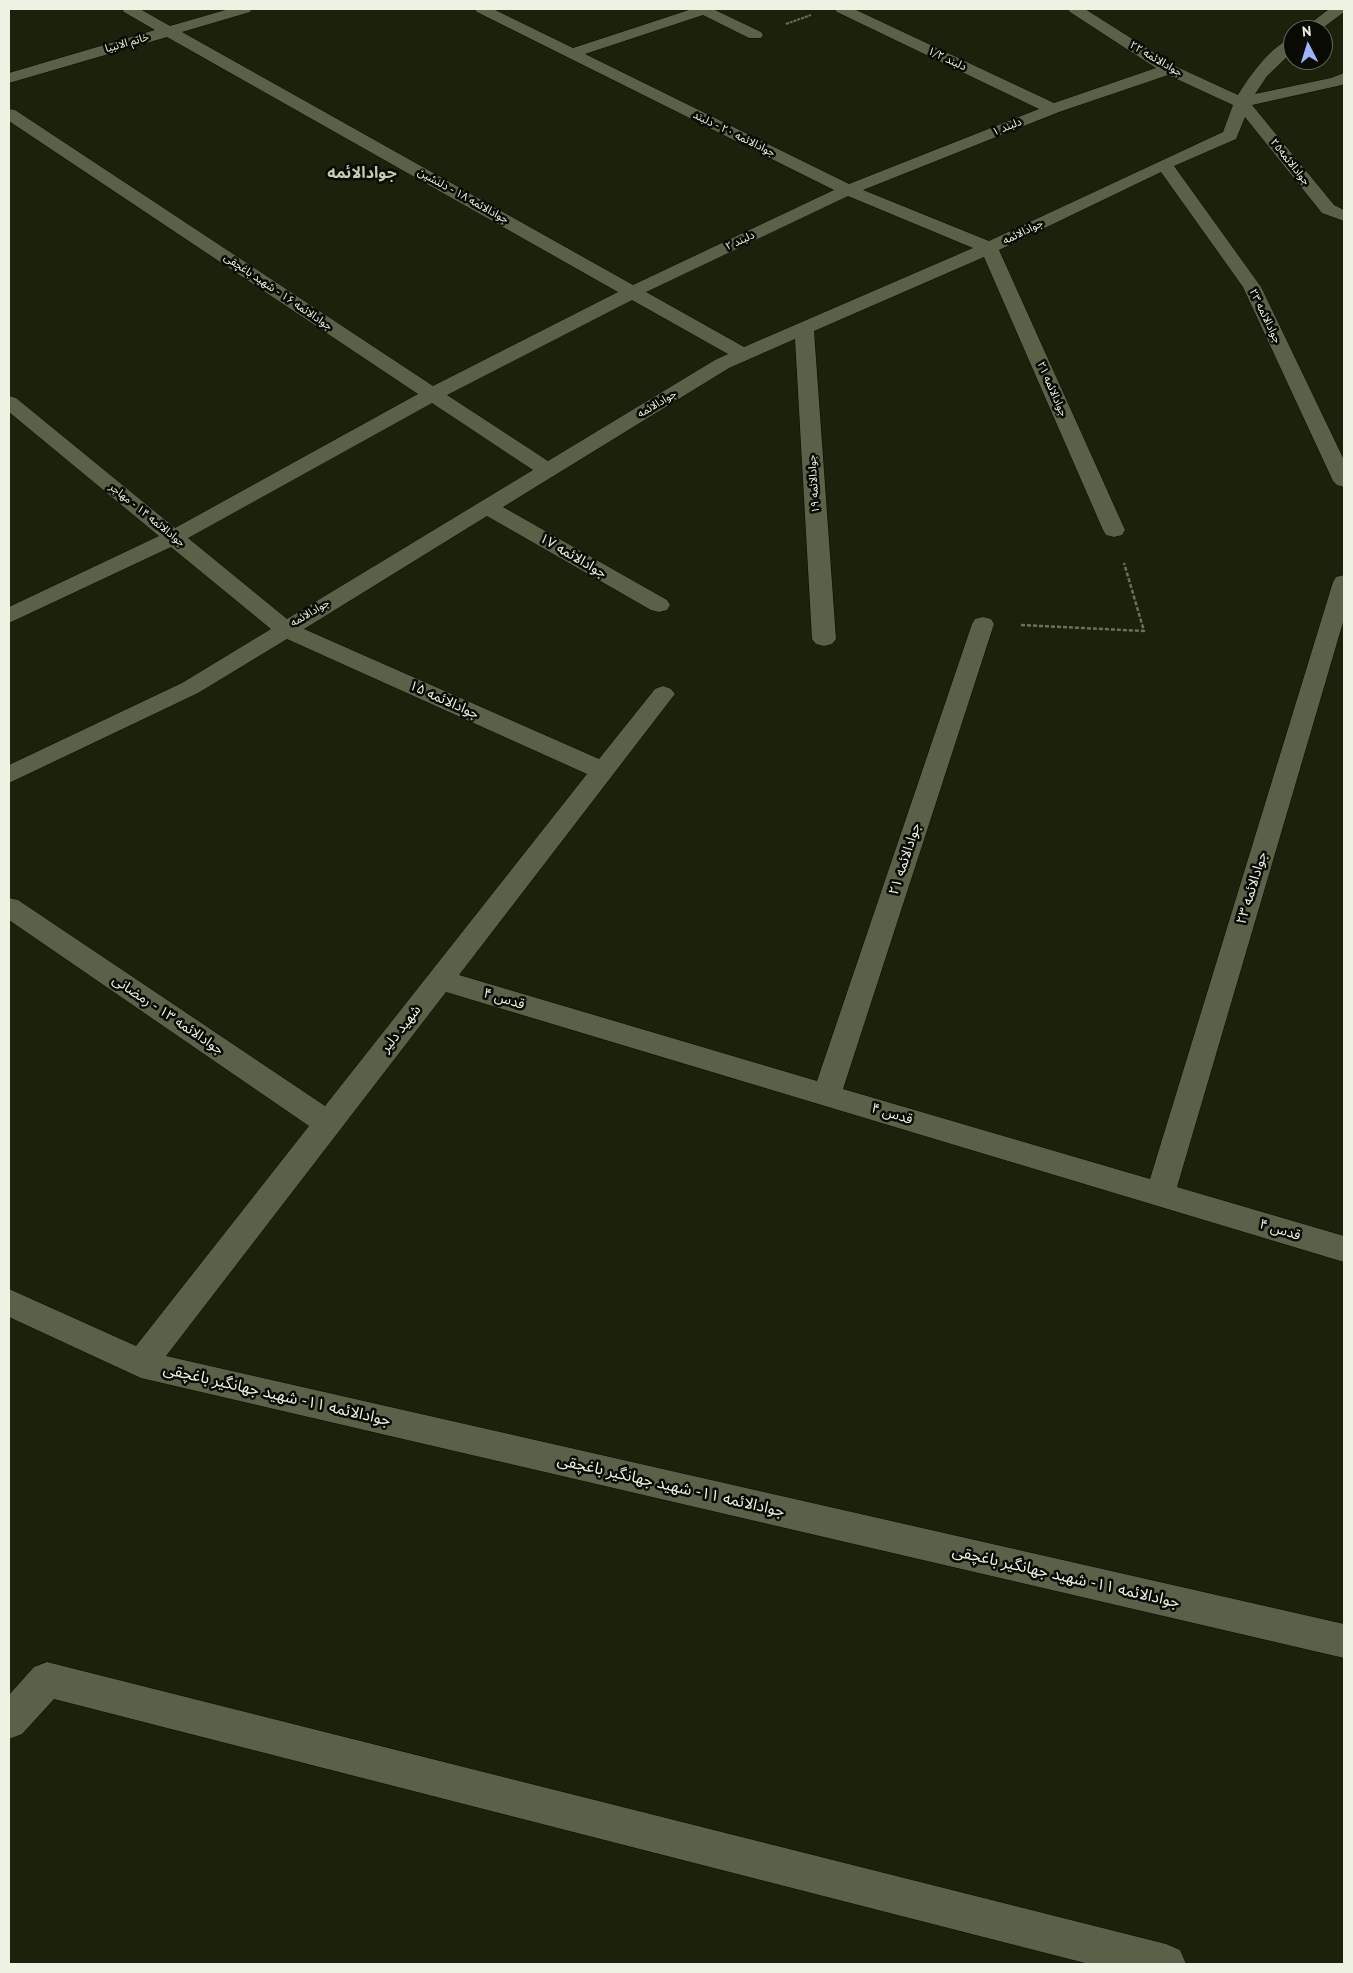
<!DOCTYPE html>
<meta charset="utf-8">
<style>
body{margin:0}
#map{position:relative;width:1353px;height:1973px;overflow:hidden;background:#1b220b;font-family:"PT Sans",sans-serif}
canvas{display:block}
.frame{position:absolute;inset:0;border:10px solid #edf2e3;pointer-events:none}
.north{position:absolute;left:1283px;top:20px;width:50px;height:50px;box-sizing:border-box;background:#080a03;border:1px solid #64675d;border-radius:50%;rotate:355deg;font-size:14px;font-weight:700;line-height:20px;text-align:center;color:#edf2e3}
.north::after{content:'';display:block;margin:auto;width:18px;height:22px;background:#a0b3fd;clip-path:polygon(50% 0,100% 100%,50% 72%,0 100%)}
</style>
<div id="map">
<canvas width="1353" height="1973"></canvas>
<div class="frame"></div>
<div class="north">N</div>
</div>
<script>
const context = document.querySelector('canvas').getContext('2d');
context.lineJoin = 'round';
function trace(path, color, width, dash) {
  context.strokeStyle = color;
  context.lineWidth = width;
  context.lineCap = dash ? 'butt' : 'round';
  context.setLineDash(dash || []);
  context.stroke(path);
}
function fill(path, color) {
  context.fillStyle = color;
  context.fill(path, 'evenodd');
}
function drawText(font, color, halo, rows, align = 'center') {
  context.font = font + ' "PT Sans","Noto Sans Arabic",sans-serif';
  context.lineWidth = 5;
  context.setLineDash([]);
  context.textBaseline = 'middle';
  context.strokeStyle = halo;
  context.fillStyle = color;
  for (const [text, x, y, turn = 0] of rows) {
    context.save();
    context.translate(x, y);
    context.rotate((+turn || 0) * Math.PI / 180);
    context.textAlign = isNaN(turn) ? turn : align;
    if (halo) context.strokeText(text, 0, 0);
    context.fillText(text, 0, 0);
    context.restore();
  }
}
const pathFar1 = new Path2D(`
 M786 24 811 15`);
const path = new Path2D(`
 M1021 625 1144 631 1124 563`);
const minor = new Path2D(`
 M122 9H140L170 26 229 9H252L250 12 182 32 633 285 834 190 477 12 475 9H493L573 48 692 9H713L761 32 763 35 761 38H749L703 15 585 54 849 184 1039 109 837 12 835 9H854L1054 103 1156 68 1070 12 1068 9H1085L1175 66 1238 95C1249 77 1272 44 1293 38V51L1267 76 1255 94 1331 78 1344 73V84L1342 85 1252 105 1334 205 1344 210V221L1322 213 1245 117 1236 139 1174 166 1261 287 1344 460V487L1337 485 1333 481 1243 287 1161 172 999 250 1125 530 1122 535 1114 537 1106 535 1103 530 984 257 814 331 836 639 832 644 824 646 816 644 812 639 795 339 729 368 503 507 667 600 670 605 667 610 659 612 651 610 487 516 304 629 599 759 655 689 663 686 671 689 675 694 671 699 459 975 817 1081 972 624 975 619 983 617 991 619 994 624 843 1089 1150 1179 1333 582 1336 577 1344 575V619L1177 1187 1344 1236V1262L446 992 166 1356 1344 1624V1658L141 1378 9 1317V1289L136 1346 309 1126 9 920V898L18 900 325 1106 587 774 287 639 198 693 9 783V765L182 683 271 629 171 547 9 623V607L159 536 9 412V396L16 398 175 528 418 394 9 121V109L15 110 433 386 618 292 167 37 9 83V73L155 30 124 12ZM1168 75 1233 105 1223 132 989 241 863 190 1059 112ZM848 196 973 248 744 347 646 292ZM632 300 728 354 715 360 548 461 447 395ZM432 403 533 470 287 619 188 538Z
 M1329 9H1344V12L1320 30H1302Z
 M47 1662 1166 1944 1180 1950 1186 1964H1089L54 1699 22 1734 9 1739V1695L34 1667Z`);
const farStreetnames = [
 ["خاتم الانبیا",127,43,-16],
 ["دلبند ۱/۲",947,59,25],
 ["جوادالائمه ۲۲",1156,59,30],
 ["دلبند ۱",1007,127,-22],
 ["جوادالائمه ۲۰ - دلبند",734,134,26],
 ["جوادالائمه۲۵",1290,162,51],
 ["جوادالائمه ۱۸ - دلنشین",463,196,29],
 ["جوادالائمه",1023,232,-26],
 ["دلبند ۲",740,241,-25],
 ["جوادالائمه ۱۶ - شهید باغچقی",278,292,34],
 ["جوادالائمه ۲۳",1265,316,64],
 ["جوادالائمه ۲۱",1052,389,66],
 ["جوادالائمه",657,404,-31],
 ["جوادالائمه ۱۹",814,484,-94],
 ["جوادالائمه ۱۴ - مهاجر",147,515,39],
 ["جوادالائمه",310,613,-31]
];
const streetNames = [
 ["جوادالائمه ۱۷",573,556,30],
 ["جوادالائمه ۱۵",444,700,24],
 ["جوادالائمه ۲۱",905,859,-72],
 ["جوادالائمه ۲۳",1252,888,-73],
 ["قدس ۴",504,999,17],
 ["جوادالائمه ۱۳ - رمضانی",168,1015,34],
 ["شهید دلیر",401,1029,-52],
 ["قدس ۴",892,1114,17],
 ["قدس ۴",1280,1230,17]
];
const farDistrictnames = [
 ["جوادالائمه",362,173]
];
const nearStreetnames = [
 ["جوادالائمه ۱۱- شهید جهانگیر باغچقی",277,1395,13],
 ["جوادالائمه ۱۱- شهید جهانگیر باغچقی",671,1486,13],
 ["جوادالائمه ۱۱- شهید جهانگیر باغچقی",1066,1577,13]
];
trace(minor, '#060b00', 1);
trace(pathFar1, '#6a705c', 2, [3, 1]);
trace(path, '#6a705c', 2.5, [4, 2]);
fill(minor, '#596248');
drawText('11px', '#edf2e3', '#080a03', farStreetnames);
drawText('14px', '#edf2e3', '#080a03', streetNames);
drawText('bold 16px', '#c3ceb0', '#080a03', farDistrictnames);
drawText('16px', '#edf2e3', '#080a03', nearStreetnames);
</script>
